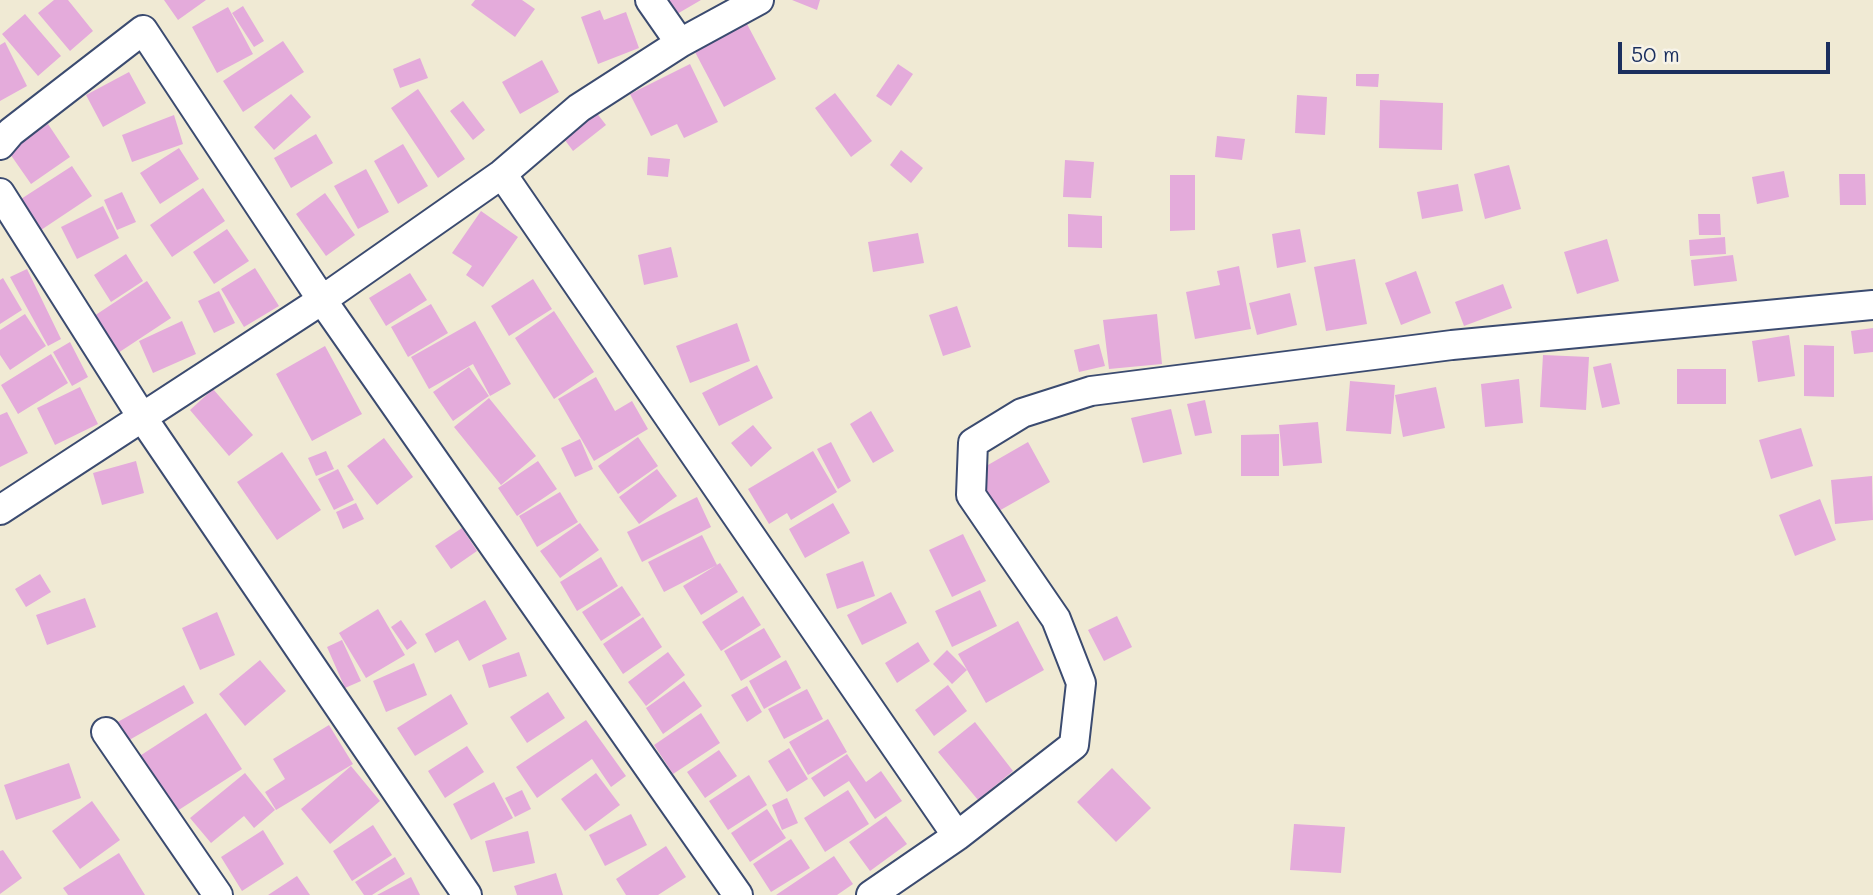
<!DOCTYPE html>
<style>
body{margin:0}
#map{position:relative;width:1873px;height:895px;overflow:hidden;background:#f0ead4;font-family:Mali,sans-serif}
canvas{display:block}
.scale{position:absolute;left:1618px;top:42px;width:212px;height:32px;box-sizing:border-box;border:4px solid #1b2f5e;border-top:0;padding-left:9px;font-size:21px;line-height:24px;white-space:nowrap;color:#1b2f5e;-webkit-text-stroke:5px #f7f3e8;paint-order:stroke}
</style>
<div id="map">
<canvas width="1873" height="895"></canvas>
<div class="scale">50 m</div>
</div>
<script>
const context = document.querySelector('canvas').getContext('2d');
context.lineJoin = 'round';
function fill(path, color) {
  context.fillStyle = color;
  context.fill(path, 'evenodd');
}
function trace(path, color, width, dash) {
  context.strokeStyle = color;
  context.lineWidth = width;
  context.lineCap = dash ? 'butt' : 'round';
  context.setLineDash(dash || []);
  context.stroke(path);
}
const building = new Path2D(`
 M54 0H68L93 31 70 51 38 13Z
 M164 0H206L178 20Z
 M475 0H522L535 9 515 37 471 5Z
 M669 0H701L677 14Z
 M792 0H820L817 10Z
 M243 6 264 41 254 47 232 13Z
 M228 7 253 54 217 73 192 27Z
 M600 10 604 20 626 12 639 48 598 64 581 17Z
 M25 14 61 56 38 76 2 34Z
 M747 24 776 79 724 107 695 52Z
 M283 41 304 72 243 112 223 81Z
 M5 42 27 86 0 101V45Z
 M420 58 428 78 400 88 393 69Z
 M542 60 559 92 520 114 502 82Z
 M690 64 718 122 684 138 677 124 651 136 630 94Z
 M898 64 913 74 891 106 876 96Z
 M129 72 146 103 103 127 86 95Z
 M1356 74H1379L1378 87 1356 86Z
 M418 89 465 159 438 178 391 108Z
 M835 93 872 141 851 157 815 108Z
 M291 94 311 117 274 150 254 127Z
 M1297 95 1327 97 1325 135 1295 133Z
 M1380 100 1443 103 1442 150 1379 148Z
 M463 101 485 130 473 140 450 111Z
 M592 107 606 125 573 151 559 132Z
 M174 115 183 144 132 162 122 135Z
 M48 124 70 157 31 184 8 151Z
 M316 134 333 163 291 188 274 158Z
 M1217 136 1245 139 1242 160 1215 157Z
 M403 144 428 186 398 204 374 161Z
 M179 148 199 179 160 204 140 173Z
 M901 150 923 168 911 183 890 165Z
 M648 157 670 159 668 177 647 175Z
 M1065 160 1094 162 1091 198 1063 197Z
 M1509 165 1521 209 1485 219 1474 174Z
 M72 166 92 196 41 230 21 199Z
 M366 169 389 212 358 229 334 186Z
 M1784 171 1789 197 1757 204 1752 177Z
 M1839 174H1865L1866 205H1840Z
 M1170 175H1195V230L1170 231Z
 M1458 184 1463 211 1422 219 1417 192Z
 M203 188 225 221 172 257 150 225Z
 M122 192 136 222 117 230 104 200Z
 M325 193 355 235 326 256 296 214Z
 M103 206 119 238 77 259 61 227Z
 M481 211 518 237 483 287 466 275 472 266 452 253Z
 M1068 214 1102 216V248L1068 247Z
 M1698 214H1720L1721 235H1699Z
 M227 229 249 261 214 284 193 252Z
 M1300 229 1306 262 1277 268 1272 234Z
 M918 233 924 263 873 272 868 242Z
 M1725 237 1726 254 1690 256 1689 240Z
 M1607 239 1619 281 1577 294 1564 252Z
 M671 247 678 277 644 285 638 255Z
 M126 254 143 281 111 302 94 275Z
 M1733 255 1737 281 1694 286 1691 260Z
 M1355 259 1367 324 1326 331 1314 267Z
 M1239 266 1251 329 1195 339 1186 292 1220 285 1217 271Z
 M255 268 279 306 244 327 221 289Z
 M27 269 61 339 48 346 10 277Z
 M1416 271 1431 313 1401 325 1385 283Z
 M410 273 427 300 386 326 369 298Z
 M3 278 22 310 0 324V280Z
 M533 279 552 309 509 336 491 306Z
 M147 281 171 318 118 353 94 316Z
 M1503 284 1512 308 1464 326 1455 302Z
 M219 291 235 323 214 333 198 301Z
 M1290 293 1297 325 1257 335 1249 303Z
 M431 304 448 333 408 357 391 327Z
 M957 306 971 347 943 356 929 315Z
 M554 311 594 372 554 399 515 338Z
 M25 314 46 346 10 370 0 355V330Z
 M1157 314 1162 364 1109 369 1103 320Z
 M182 321 196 354 153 373 139 341Z
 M475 321 511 384 490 396 473 364 429 389 411 357Z
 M737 323 750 361 690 383 676 346Z
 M1873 328V352L1854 354 1851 331Z
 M1789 335 1795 376 1758 382 1752 341Z
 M70 342 88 377 72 386 53 352Z
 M1099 344 1105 366 1079 372 1074 350Z
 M1804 345 1834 346V397L1804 396Z
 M325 346 362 414 312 441 276 374Z
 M51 354 68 383 18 414 1 385Z
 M1543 355 1589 357 1586 410 1540 407Z
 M1611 363 1620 404 1602 408 1593 367Z
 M757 365 773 398 719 426 702 393Z
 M469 367 489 396 453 421 433 392Z
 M1677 369H1726V404H1677Z
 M596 377 615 411 632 401 648 429 594 461 558 399Z
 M1519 379 1523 423 1485 427 1481 384Z
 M1350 381 1395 385 1391 434 1346 431Z
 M80 387 98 424 55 445 37 408Z
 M1436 387 1445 428 1403 437 1395 395Z
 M213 389 253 435 229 456 190 410Z
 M489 398 536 456 501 485 454 427Z
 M1205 400 1212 433 1195 436 1187 404Z
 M1171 409 1182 454 1143 463 1131 418Z
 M871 411 894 451 873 463 850 424Z
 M7 412 28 453 0 467V415Z
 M1318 422 1322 463 1283 466 1279 425Z
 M753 425 772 448 751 467 731 443Z
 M1801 428 1813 466 1771 479 1759 440Z
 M1279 434V476H1241V435Z
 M638 437 658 466 618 494 598 466Z
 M384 438 413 477 377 505 347 466Z
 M580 439 593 469 575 477 561 448Z
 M831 442 851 481 838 489 817 449Z
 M1028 442 1050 482 997 512 974 473Z
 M326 451 334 469 316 476 308 458Z
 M813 451 837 492 791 520 787 513 769 524 748 489Z
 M282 452 321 510 277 540 237 482Z
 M136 461 144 493 102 505 93 473Z
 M538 461 557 489 517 516 498 488Z
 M338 469 354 500 334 510 318 479Z
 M657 469 677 496 639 524 619 497Z
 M1872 476 1873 520 1835 524 1831 480Z
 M560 492 578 522 537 547 519 516Z
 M697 497 711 527 642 562 627 532Z
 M1820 499 1836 540 1795 556 1779 515Z
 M356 503 364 519 343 529 336 512Z
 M833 503 850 533 805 558 789 529Z
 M580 523 599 550 560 578 540 551Z
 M462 528 477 551 451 569 435 546Z
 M963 534 986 581 952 597 929 550Z
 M702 535 717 565 664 592 648 562Z
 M601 557 618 586 577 611 560 582Z
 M863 561 875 596 837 609 826 574Z
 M720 563 738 592 701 615 683 586Z
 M40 574 51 592 26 607 15 589Z
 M622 586 641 615 601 641 582 612Z
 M980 590 997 626 952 647 935 611Z
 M891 592 907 623 862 645 847 615Z
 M743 596 761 625 721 651 702 622Z
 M85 598 96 627 47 645 36 615Z
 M485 600 507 639 469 661 458 640 435 653 425 634Z
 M378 609 405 655 366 678 339 633Z
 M217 612 235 655 200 670 182 628Z
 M1117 616 1132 647 1104 661 1088 630Z
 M643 617 662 647 623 674 603 644Z
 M401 620 417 643 407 650 391 627Z
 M1018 621 1044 670 986 703 958 654Z
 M764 628 781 657 741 681 724 651Z
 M342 640 361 681 345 688 327 647Z
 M918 642 930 661 897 683 885 663Z
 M947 650 967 670 952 684 933 664Z
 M519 652 527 676 489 688 482 665Z
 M668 652 685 675 646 706 628 682Z
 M260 660 286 691 245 726 219 694Z
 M786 660 801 688 764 709 749 681Z
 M414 663 427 695 386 712 373 681Z
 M684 681 702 706 663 734 646 708Z
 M184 685 194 703 124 743 114 724Z
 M948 685 967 711 934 736 915 710Z
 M747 686 762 712 747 722 731 695Z
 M807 689 823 719 784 739 768 709Z
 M548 692 565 718 527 743 510 717Z
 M451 694 468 724 415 756 397 728Z
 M206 713 242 769 171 815 135 759Z
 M701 713 720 743 673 774 654 745Z
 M828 719 847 752 808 775 789 742Z
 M586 720 626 776 611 787 592 759 537 798 516 767Z
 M975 722 1013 771 978 800 938 752Z
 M329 725 353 764 276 810 265 792 285 779 273 759Z
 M467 746 484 772 445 798 428 771Z
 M789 748 808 779 787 792 768 761Z
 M719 750 737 776 705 798 687 772Z
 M847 754 866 782 881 771 902 801 875 819 849 781 824 797 811 778Z
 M69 763 81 798 16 820 4 785Z
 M351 766 380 801 330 844 301 809Z
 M1112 768 1151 808 1116 842 1077 802Z
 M245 773 275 810 254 828 244 816 211 843 190 818Z
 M596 773 620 805 585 831 561 799Z
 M749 775 767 805 728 830 709 801Z
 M494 782 513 818 471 840 453 804Z
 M522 790 531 809 515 817 505 798Z
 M848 790 869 824 825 852 804 818Z
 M787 798 798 823 782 830 772 805Z
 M92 801 120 840 80 869 52 831Z
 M767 809 786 838 750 862 731 833Z
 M631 814 647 845 605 866 589 835Z
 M886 816 907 844 870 871 849 842Z
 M1294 824 1345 827 1341 873 1290 870Z
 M373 825 392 855 352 881 333 851Z
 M263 830 284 864 242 891 221 857Z
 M528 831 535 863 493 872 485 841Z
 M791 839 810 868 771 892 753 864Z
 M666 846 686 877 658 895H626L616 879Z
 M3 850 22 878 0 894V851Z
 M119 853 145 895H68L63 888Z
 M834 856 853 884 837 895H776Z
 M395 857 405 874 372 895H364L355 882Z
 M556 873 563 895H517L514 886Z
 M297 876 310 895H268Z
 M411 877 420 895H377Z`);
const minor = new Path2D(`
 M650 0 680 43
 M0 145 11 132 143 30 322 300 738 895
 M502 174 957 836
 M0 193 142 417 467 895
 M0 510 322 300 502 174 579 108 680 43 759 0
 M106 732 218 895
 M871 895 957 836 1074 745 1081 683 1056 619 971 495 973 443 1022 413 1091 391 1452 345 1873 305`);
fill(building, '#e4abdb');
trace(minor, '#3b4b70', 32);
trace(minor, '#fff', 28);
</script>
